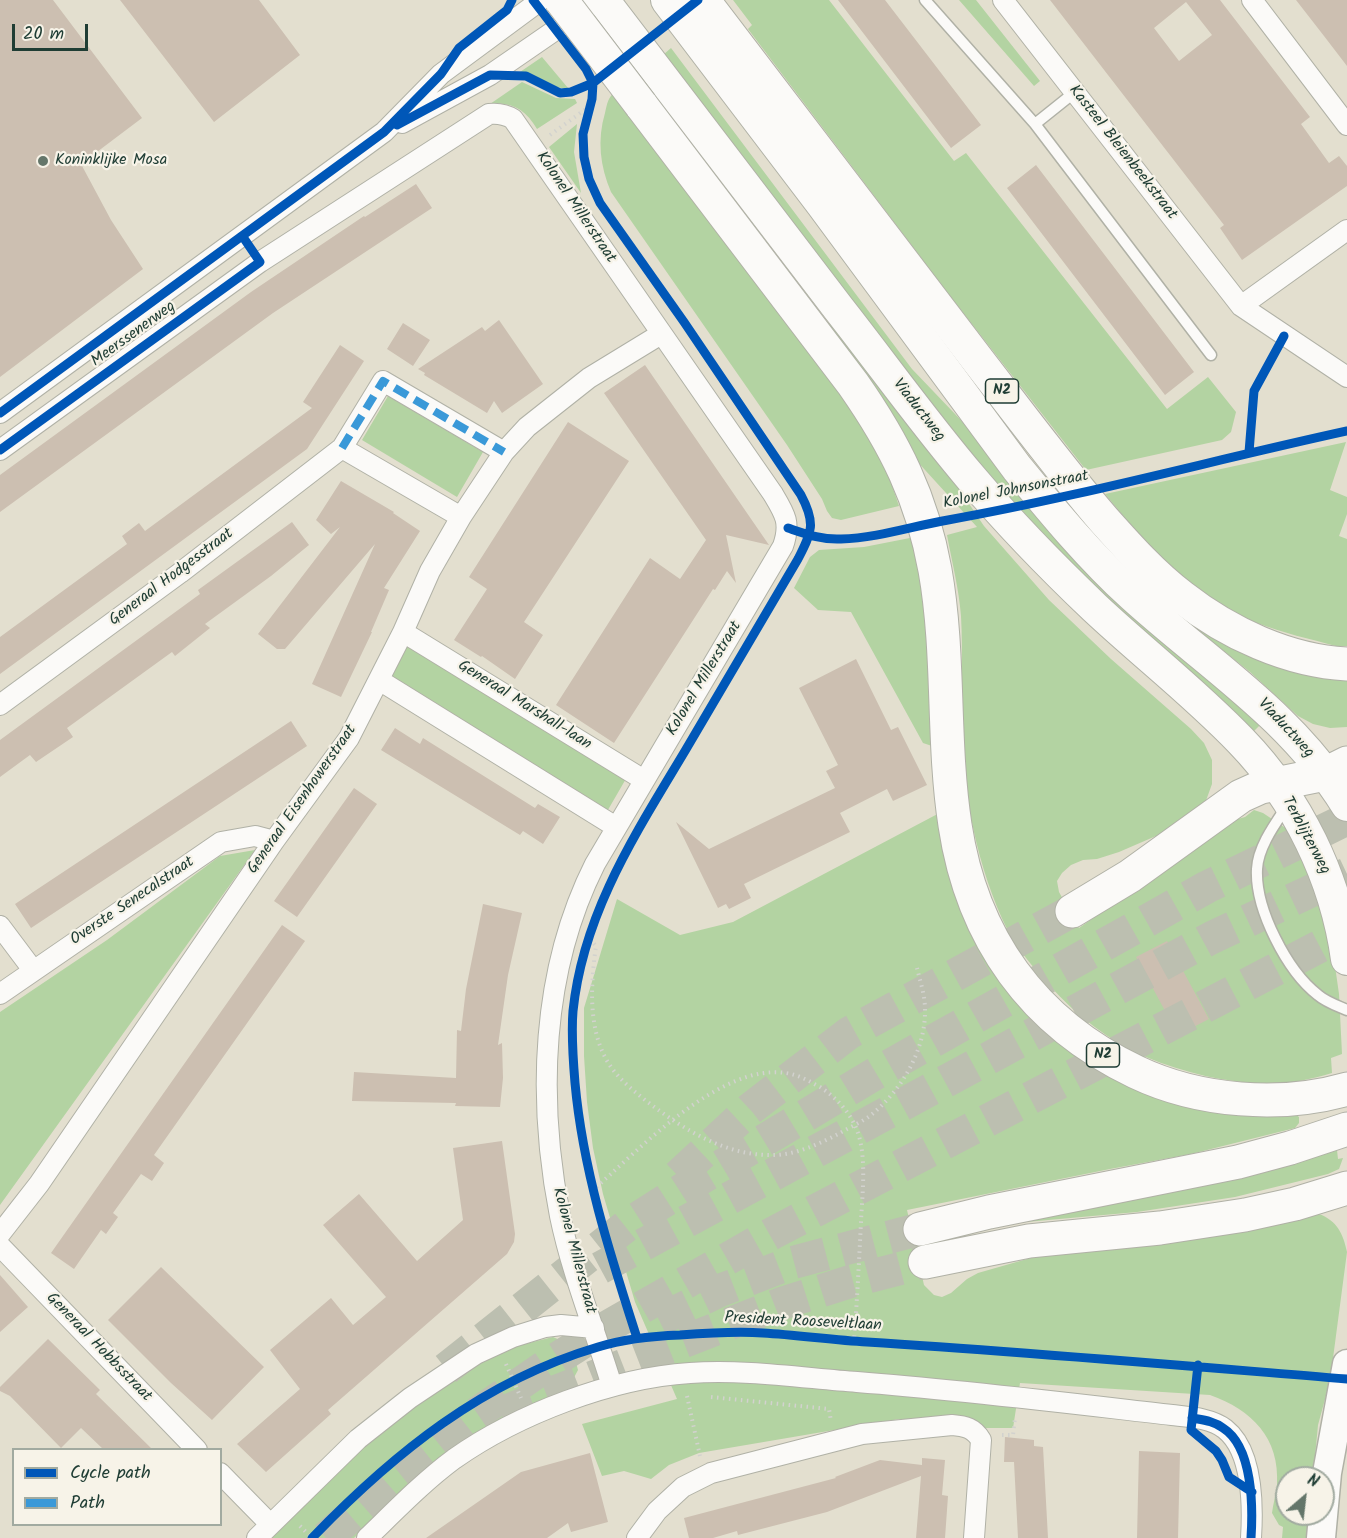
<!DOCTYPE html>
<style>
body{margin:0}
#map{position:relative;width:1347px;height:1538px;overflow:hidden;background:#e3dfcf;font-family:Kalam,sans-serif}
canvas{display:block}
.legend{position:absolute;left:12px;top:1448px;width:210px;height:78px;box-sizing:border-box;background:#f7f3e8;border:2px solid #a1aaa0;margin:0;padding:8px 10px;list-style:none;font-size:18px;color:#1f3d34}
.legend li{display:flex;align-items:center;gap:12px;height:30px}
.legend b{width:30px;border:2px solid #a1aaa0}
.north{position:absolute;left:1275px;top:1466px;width:60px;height:60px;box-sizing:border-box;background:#f7f3e8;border:2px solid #a1aaa0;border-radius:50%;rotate:28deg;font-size:16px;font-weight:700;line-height:24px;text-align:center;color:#1f3d34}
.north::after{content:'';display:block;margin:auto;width:21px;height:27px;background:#64766a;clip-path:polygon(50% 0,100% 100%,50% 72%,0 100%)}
.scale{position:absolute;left:12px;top:24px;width:76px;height:27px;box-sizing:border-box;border:3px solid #1f3d34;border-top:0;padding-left:8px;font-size:18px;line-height:21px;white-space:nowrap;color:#1f3d34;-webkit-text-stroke:4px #f7f3e8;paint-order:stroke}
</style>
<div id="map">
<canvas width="1347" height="1538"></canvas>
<ul class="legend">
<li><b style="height:8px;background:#0057b8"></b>Cycle path</li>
<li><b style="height:8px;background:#3a99d8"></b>Path</li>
</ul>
<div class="north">N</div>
<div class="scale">20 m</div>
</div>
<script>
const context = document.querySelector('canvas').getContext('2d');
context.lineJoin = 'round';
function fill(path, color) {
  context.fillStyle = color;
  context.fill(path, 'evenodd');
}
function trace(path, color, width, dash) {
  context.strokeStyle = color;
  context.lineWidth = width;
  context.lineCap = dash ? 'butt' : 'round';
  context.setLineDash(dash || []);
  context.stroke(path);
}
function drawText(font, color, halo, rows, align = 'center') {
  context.font = font + ' Kalam,sans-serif';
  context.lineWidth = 4.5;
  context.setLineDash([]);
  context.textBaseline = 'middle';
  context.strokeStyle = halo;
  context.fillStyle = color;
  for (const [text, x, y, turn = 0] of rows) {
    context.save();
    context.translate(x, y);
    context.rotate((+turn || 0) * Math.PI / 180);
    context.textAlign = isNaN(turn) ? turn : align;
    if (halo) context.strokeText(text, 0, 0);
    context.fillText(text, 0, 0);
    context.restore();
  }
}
const green = new Path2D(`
 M733 0H829L954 161 966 153 1167 409 1208 377 1236 412 1231 432 1222 440 1086 470 950 296 748 29 752 25Z
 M959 0H976L1040 81 1034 86Z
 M671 48 912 369 977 437 1261 724 1251 734 1088 583 974 462 663 55Z
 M542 57 568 88C550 90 537 75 520 72Z
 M522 82 556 98 575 99 577 103 537 129C526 110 512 101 490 104Z
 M615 92 829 367 880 450 899 506 841 520 832 518 827 511 822 499 787 445 611 192C600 166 597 140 605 113 607 104 608 97 615 92Z
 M577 124 574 152 581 193 549 147Z
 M828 323 836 328 957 486 984 526 1049 600 1111 659 1191 729 1204 743 1212 760V784L1204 806 1169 836H1156L1119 852 1097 859 1083 860 1071 865 1062 873 1057 881 1059 892 1079 928 1231 821 1245 817 1254 810 1263 813 1290 831 1308 873 1324 921 1335 966 1339 994 1342 1054 1331 1058 1332 1073C1312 1079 1290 1084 1269 1084 1228 1083 1184 1073 1146 1057 1108 1040 1077 1016 1049 985 1034 968 1018 950 1008 931 977 868 963 795 962 724 961 688 963 652 961 616 959 589 952 562 947 535L977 527 915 459Z
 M388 396 483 452 457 497 362 440Z
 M1346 442 1330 490 1347 497V514L1339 536 1347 539V646H1336C1310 639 1283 633 1257 623 1193 599 1147 545 1105 494Z
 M915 537 923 561 935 747 923 743 851 612 818 610 794 588 810 557 819 550 864 547Z
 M1185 620 1224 640 1347 672V727L1330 728 1313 724 1298 716 1250 672Z
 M409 642 627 777 605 815 386 678Z
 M947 809 1042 1023 1295 1114 1299 1117V1123L1295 1128 1191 1154 1110 1169 907 1210 924 1285 934 1295 942 1297 951 1293 967 1279 978 1273 1034 1257 1319 1214C1337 1221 1343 1233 1347 1252L1330 1381 1318 1425 1313 1478H1287V1514H1309L1307 1538H1282L1283 1527 1279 1525 1272 1513C1273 1504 1276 1495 1277 1485 1280 1438 1252 1410 1210 1395L1020 1383 1013 1428H984L966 1420 899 1419 699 1453 669 1465 651 1479 624 1471 602 1476 582 1424 677 1399 635 1302 603 1194 593 1148 587 1102 584 1056V1008L617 899 680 935 733 922Z
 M255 850 0 1205V1012L107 940 220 856Z
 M1337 1150 1338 1159 1343 1158 1339 1169 1328 1174 1235 1197 1137 1212 1015 1223 1258 1171Z
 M553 1337 571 1345 578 1370 569 1387 517 1414 399 1495 354 1538H267L371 1438 440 1384 500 1350Z`);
const building = new Path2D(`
 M0 0H53L142 118 81 164 111 220 143 269 0 377Z
 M120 0H259L300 55 214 122Z
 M838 0H885L981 125 951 148Z
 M1050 0H1220L1310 117 1301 124 1329 163 1339 156 1347 166V186L1242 260 1220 228 1224 225ZM1186 2 1212 35 1179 61 1154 28Z
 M1296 0H1347V66L1324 36Z
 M1036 165 1194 372 1165 395 1007 188Z
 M416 184 432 208 273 313 0 512V475L251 292 364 216 365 217Z
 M499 320 543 384 502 413 494 401 487 413 424 375 425 373 418 369 482 327 485 331Z
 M403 323 430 340 413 366 387 349Z
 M340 345 364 361 307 449 0 674V637L127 544 122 536 139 523 145 531 312 408 303 402Z
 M645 365 769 545 726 535 736 583 727 571 715 590 713 589 614 743 556 705 650 558 680 579 706 540 604 393Z
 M568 422 629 461 524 622 543 635 515 679 482 656 481 657 454 640 487 589 469 577Z
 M341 481 394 512 393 513 420 531 384 588 389 590 371 632H372L341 697 312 684 375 544 285 649H277L258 634 340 527 331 534 316 520Z
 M292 522 309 545 271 576 205 624 210 628 175 656 172 652 67 728 73 737 36 762 30 755 0 777V740L200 594 198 590Z
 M856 659 891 730 898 727 927 785 893 801 887 789 840 813 850 832 744 884 751 898 729 909 726 904 718 908 676 822 709 849 835 788 826 771 838 765 799 688Z
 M291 721 307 746 31 928 15 904Z
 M395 728 420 744 423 738 535 808 538 804 560 817 543 844 523 831 520 835 381 750Z
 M354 788 377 804 297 917 274 901Z
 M483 904 522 913 508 975 498 1045 502 1043 503 1078 500 1107 455 1106 456 1103 352 1101 354 1072 456 1078 457 1030 461 1031 466 989Z
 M282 925 305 941 154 1155 164 1163 152 1181 141 1174 113 1213 118 1217 106 1234 101 1230 74 1269 51 1253Z
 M1167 941 1209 1019 1178 1035 1136 957Z
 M502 1141 515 1234 514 1242 507 1254 328 1410 331 1414 266 1472 237 1444 300 1389 270 1350 331 1298 353 1325 386 1297 323 1225 359 1194 417 1261 463 1220 453 1148Z
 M161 1267 264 1367 212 1420 171 1383 108 1320Z
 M0 1275 28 1307 0 1332Z
 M48 1339 100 1390 96 1394 152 1449H103L81 1428 61 1448 10 1396 0 1391V1387Z
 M1005 1437 1034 1440V1446L1043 1447 1048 1538H1018L1014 1462H1004Z
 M1139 1451 1180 1453 1178 1538H1137Z
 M590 1453 608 1522 571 1532 568 1523 547 1538H426L521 1472Z
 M922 1458 945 1460 942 1495 948 1496 945 1538H916L921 1476 827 1512 738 1535 737 1531 713 1538H689L684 1518 836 1478 835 1477 880 1460 922 1465Z`);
const highwayTunnel = new Path2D(`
 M678 1176 750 1109 849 1033 1072 911
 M600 1268 1211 938 1347 874
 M659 1320 721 1290 791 1263 920 1229
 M446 1369 630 1223 688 1186 878 1072 1207 887 1347 819
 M501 1413 780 1304 852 1281 925 1262
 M326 1538 391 1481 469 1419 550 1363 607 1327 773 1233 1347 932`);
const path = new Path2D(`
 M550 135 590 106
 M590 939 596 946C591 981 588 1025 605 1057 614 1075 629 1087 645 1100 683 1129 726 1157 776 1155 798 1154 821 1143 840 1133 850 1127 862 1122 871 1115 902 1090 926 1049 925 1009 925 995 920 981 917 968
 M592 1191C639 1150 720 1063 786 1073 799 1075 809 1081 820 1087 839 1099 855 1118 860 1140 866 1166 862 1197 861 1222 859 1262 857 1302 854 1341
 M506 1364 521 1398
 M687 1396 700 1456
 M711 1397 829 1409 831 1421
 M1002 1435H1013L1015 1418
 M300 1526 312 1538`);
const lane = new Path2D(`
 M925 0 1035 124 1211 355
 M1035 124 1075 92
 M1287 806C1275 824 1258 847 1257 869 1255 909 1287 971 1318 995 1326 1002 1338 1006 1347 1010`);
const street = new Path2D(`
 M1003 0 1241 306 1347 377
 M1252 0 1347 125
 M402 123 490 75 599 0
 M1241 306 1347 230
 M0 413 384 132 441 74 541 0
 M342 448 461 517
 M0 450 260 262 489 114C498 113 505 114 513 119L773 494C785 514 791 523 783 546L595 864C541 971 537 1099 560 1216 572 1274 595 1330 612 1386
 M403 632 644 780
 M379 680 616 827
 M0 705 180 573 342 448 383 381 504 452
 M0 926 33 970
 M0 994 221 842 255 836 274 841
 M0 1234 39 1184 274 841 349 738 403 632 430 571 461 517 504 452 527 427 589 378 661 334
 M0 1246 197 1450
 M220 1473 270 1524
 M257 1538 358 1439 410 1398 476 1354 513 1337 545 1327 561 1325 594 1328
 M367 1538C395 1511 423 1482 454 1459 518 1414 612 1378 690 1373 743 1369 803 1378 857 1382 962 1390 1067 1403 1172 1415 1189 1417 1211 1418 1225 1429 1253 1451 1253 1507 1251 1538
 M637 1538 657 1511 683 1487 711 1473 862 1434 952 1425C965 1426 974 1428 981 1440L974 1538`);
const secondary = new Path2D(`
 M1321 1538 1327 1473 1347 1364`);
const primary = new Path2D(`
 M603 0C681 103 760 206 839 309 883 365 925 424 972 479 1010 524 1052 567 1095 608 1143 653 1195 693 1241 741 1297 799 1336 878 1347 959
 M667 0 822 204 1017 468C1053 512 1090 557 1133 596 1209 665 1291 715 1347 805`);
const highway = new Path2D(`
 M703 0C795 122 887 243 980 363 1021 416 1061 470 1104 520 1128 547 1153 575 1182 597 1228 633 1288 661 1347 664
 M641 105 853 384C895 444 922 498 935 570 950 654 942 741 955 825 972 938 1033 1023 1136 1072 1199 1102 1281 1108 1347 1089
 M1072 911 1130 876 1241 796 1261 787 1325 774 1347 763
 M920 1229 989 1212 1238 1162 1290 1148 1347 1129
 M925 1262 1029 1241 1160 1228 1245 1215 1295 1204 1347 1188`);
const highwayBridge = new Path2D(`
 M561 0 641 105`);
const quiet = new Path2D(`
 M342 448 383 381 504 452`);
const cycleway = new Path2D(`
 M533 0 586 69 593 83 592 99 583 134 584 157 589 179 600 203 684 322 801 495C816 523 812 532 798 559 760 623 723 687 685 751 636 833 583 913 573 1011 571 1035 573 1059 575 1083 583 1171 610 1254 637 1338
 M397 125 490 75 526 76 560 93 571 92 593 83 698 0
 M0 413 384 132 441 74 459 48 507 10 512 0
 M0 450 260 262 243 237
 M1249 452 1254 391 1284 336
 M788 528C806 534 822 540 841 539 877 538 913 526 948 520 1082 496 1214 460 1347 431
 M1198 1365 1191 1430 1216 1451 1222 1460 1229 1477 1252 1492
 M1192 1418C1203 1420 1214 1421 1223 1428 1253 1447 1253 1507 1251 1538
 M312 1538C394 1453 483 1381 598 1347 624 1339 652 1336 680 1335 707 1333 735 1331 763 1333 798 1335 832 1340 867 1342 1027 1352 1187 1366 1347 1379`);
const markers = [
 [43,161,6,"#64766a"]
];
const shields = [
 [1002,391,33],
 [1103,1055,33]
];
const shieldNames = [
 ["N2",1002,391],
 ["N2",1103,1055]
];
const streetNames = [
 ["Kasteel Bleienbeekstraat",1122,153,52],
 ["Kolonel Millerstraat",575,208,56],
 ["Meerssenerweg",134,335,-36],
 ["Viaductweg",918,411,52],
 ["Kolonel Johnsonstraat",1016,491,-11],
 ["Generaal Hodgesstraat",172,578,-37],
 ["Kolonel Millerstraat",705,679,-59],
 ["Generaal Marshall-laan",524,706,32],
 ["Viaductweg",1285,729,47],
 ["Generaal Eisenhowerstraat",303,800,-55],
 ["Terblijterweg",1305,836,62],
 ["Overste Senecalstraat",133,902,-34],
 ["Kolonel Millerstraat",573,1251,75],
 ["President Rooseveltlaan",803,1323,3],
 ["Generaal Hobbsstraat",98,1348,46]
];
const poiNames = [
 ["Koninklijke Mosa",55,161]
];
fill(green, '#b3d3a2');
fill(building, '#ccbfb1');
trace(highwayTunnel, '#bcbfb0', 33, [33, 16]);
trace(lane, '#b0b1a6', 13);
trace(street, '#b0b1a6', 22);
trace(secondary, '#b0b1a6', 31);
trace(primary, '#b0b1a6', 34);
trace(highway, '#b0b1a6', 35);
trace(path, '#d2d2ce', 4, [1.5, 4.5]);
trace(lane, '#fbfaf8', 10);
trace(street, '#fbfaf8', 20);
trace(secondary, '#fbfaf8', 28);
trace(primary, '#fbfaf8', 32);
trace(highway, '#fbfaf8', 33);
trace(highwayBridge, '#b0b1a6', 35, []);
trace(highwayBridge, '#fbfaf8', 33);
trace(quiet, '#3a99d8', 8, [15, 8]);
trace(cycleway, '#0057b8', 9);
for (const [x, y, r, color] of markers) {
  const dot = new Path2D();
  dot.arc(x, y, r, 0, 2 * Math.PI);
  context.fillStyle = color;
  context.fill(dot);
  trace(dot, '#f7f3e8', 2);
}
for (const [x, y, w] of shields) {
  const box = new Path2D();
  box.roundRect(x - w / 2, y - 12, w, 24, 4.5);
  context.fillStyle = '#f7f3e8';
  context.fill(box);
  trace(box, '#1f3d34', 1.5);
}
drawText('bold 15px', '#1f3d34', null, shieldNames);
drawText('16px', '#1f3d34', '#f7f3e8', streetNames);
drawText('16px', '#1f3d34', '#f7f3e8', poiNames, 'left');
</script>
